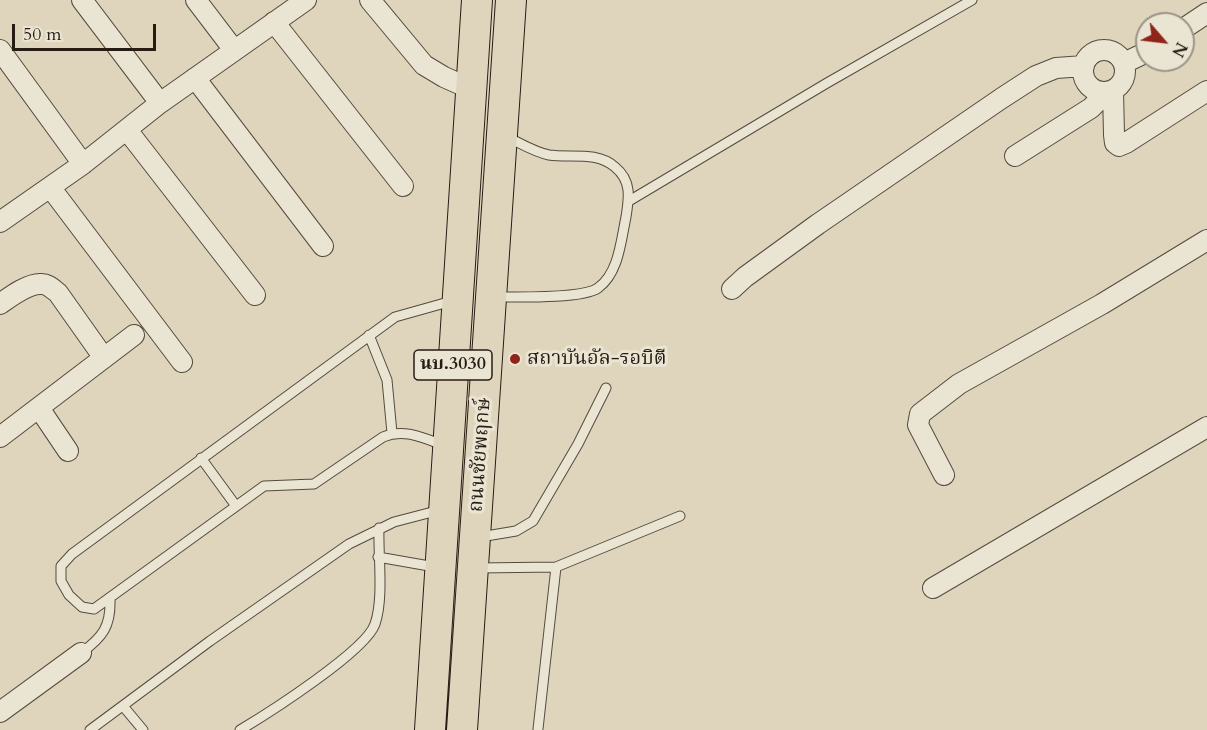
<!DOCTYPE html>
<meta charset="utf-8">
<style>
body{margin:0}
#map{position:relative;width:1207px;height:730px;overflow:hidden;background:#dfd5bc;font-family:Cardo,serif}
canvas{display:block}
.north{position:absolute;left:1135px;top:12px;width:60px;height:60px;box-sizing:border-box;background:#eae4d3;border:2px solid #9c9487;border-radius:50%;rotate:118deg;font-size:16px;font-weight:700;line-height:24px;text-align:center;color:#271c14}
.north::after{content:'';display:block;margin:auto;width:21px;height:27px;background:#8f2418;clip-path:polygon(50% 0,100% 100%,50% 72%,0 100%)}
.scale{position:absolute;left:12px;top:24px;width:144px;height:27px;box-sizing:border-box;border:3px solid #271c14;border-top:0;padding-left:8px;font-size:18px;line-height:21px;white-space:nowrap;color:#271c14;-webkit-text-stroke:4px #eae4d3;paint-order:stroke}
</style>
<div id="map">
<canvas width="1207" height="730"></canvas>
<div class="north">N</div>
<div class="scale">50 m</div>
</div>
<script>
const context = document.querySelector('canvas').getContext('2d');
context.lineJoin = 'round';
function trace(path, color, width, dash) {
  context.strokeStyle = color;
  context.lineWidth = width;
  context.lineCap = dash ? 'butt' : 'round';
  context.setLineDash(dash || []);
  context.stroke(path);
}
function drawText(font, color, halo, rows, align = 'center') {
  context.font = font + ' Cardo,"Noto Serif Thai",serif';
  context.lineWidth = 6;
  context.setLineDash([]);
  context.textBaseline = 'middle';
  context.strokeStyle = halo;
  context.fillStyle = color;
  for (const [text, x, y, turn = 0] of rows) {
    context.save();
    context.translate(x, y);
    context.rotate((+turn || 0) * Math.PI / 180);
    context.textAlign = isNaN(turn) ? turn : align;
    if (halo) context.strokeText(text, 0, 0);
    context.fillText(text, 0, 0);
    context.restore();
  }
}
const service = new Path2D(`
 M629 201 827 83 972 0
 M494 297C516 297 583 299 598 288 619 273 621 240 626 217 629 198 632 181 615 167 597 151 571 158 549 155 534 152 520 143 507 137
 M369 335 387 380 392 433
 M445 446C424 438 404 428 383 437L314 484 264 486 94 609 82 607 69 595 61 581V566L72 554 395 317 452 301
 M201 458 236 506
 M480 537 516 531 533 521 578 444 606 388
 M378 557 435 567
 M478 568 556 567 680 516
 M81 653C103 637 111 626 110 599
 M123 706 143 730
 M538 729 556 567
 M90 730 210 641 349 544 394 522 440 510
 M240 730C267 714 366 651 375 624 384 598 378 555 379 528`);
const minor = new Path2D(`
 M82 0 160 103
 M196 0 234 50
 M370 0 424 65 444 77 471 89
 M274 22 403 186
 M1183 29 1207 13
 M0 50 83 164
 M1083 71a21 21 0 1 1 42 0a21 21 0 1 1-42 0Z
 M1124 63 1147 52
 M195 78 323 246
 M1113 90 1114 135 1115 143 1119 146 1126 143 1207 91
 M127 130 255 295
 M1015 156 1091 108 1106 93
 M50 187 182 362
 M0 222 83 164 160 103 306 0
 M732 289 745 277 818 224 1002 98 1036 76 1056 68 1084 66
 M0 304C10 297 27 284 40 284 47 283 53 289 58 293L104 358
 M39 408 68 451
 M0 437 134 335
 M944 475 918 425 920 414 959 384 1102 304 1207 240
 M933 588 1207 427
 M0 712 81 653`);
const primary = new Path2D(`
 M430 730 477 0
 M462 730 511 0`);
const markers = [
 [515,359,6,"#8f2418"]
];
const shields = [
 [453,365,78]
];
const shieldNames = [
 ["นบ.3030",453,365]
];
const poiNames = [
 ["สถาบันอัล-รอบิตี",527,359]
];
const streetNames = [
 ["ถนนชัยพฤกษ์",481,455,-86]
];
trace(service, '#554a3e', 11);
trace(minor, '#554a3e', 22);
trace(primary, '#271c14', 32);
trace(service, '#eae4d3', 9);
trace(minor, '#eae4d3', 20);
trace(primary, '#dfd5bc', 30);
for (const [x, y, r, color] of markers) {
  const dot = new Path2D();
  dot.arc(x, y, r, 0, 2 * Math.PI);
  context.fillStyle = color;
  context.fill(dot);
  trace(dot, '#eae4d3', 2);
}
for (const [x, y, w] of shields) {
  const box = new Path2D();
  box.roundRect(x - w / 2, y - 15, w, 30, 4.5);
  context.fillStyle = '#eae4d3';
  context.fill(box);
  trace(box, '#271c14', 1.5);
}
drawText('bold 18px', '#271c14', null, shieldNames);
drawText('20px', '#271c14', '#eae4d3', poiNames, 'left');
drawText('20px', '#271c14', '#eae4d3', streetNames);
</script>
